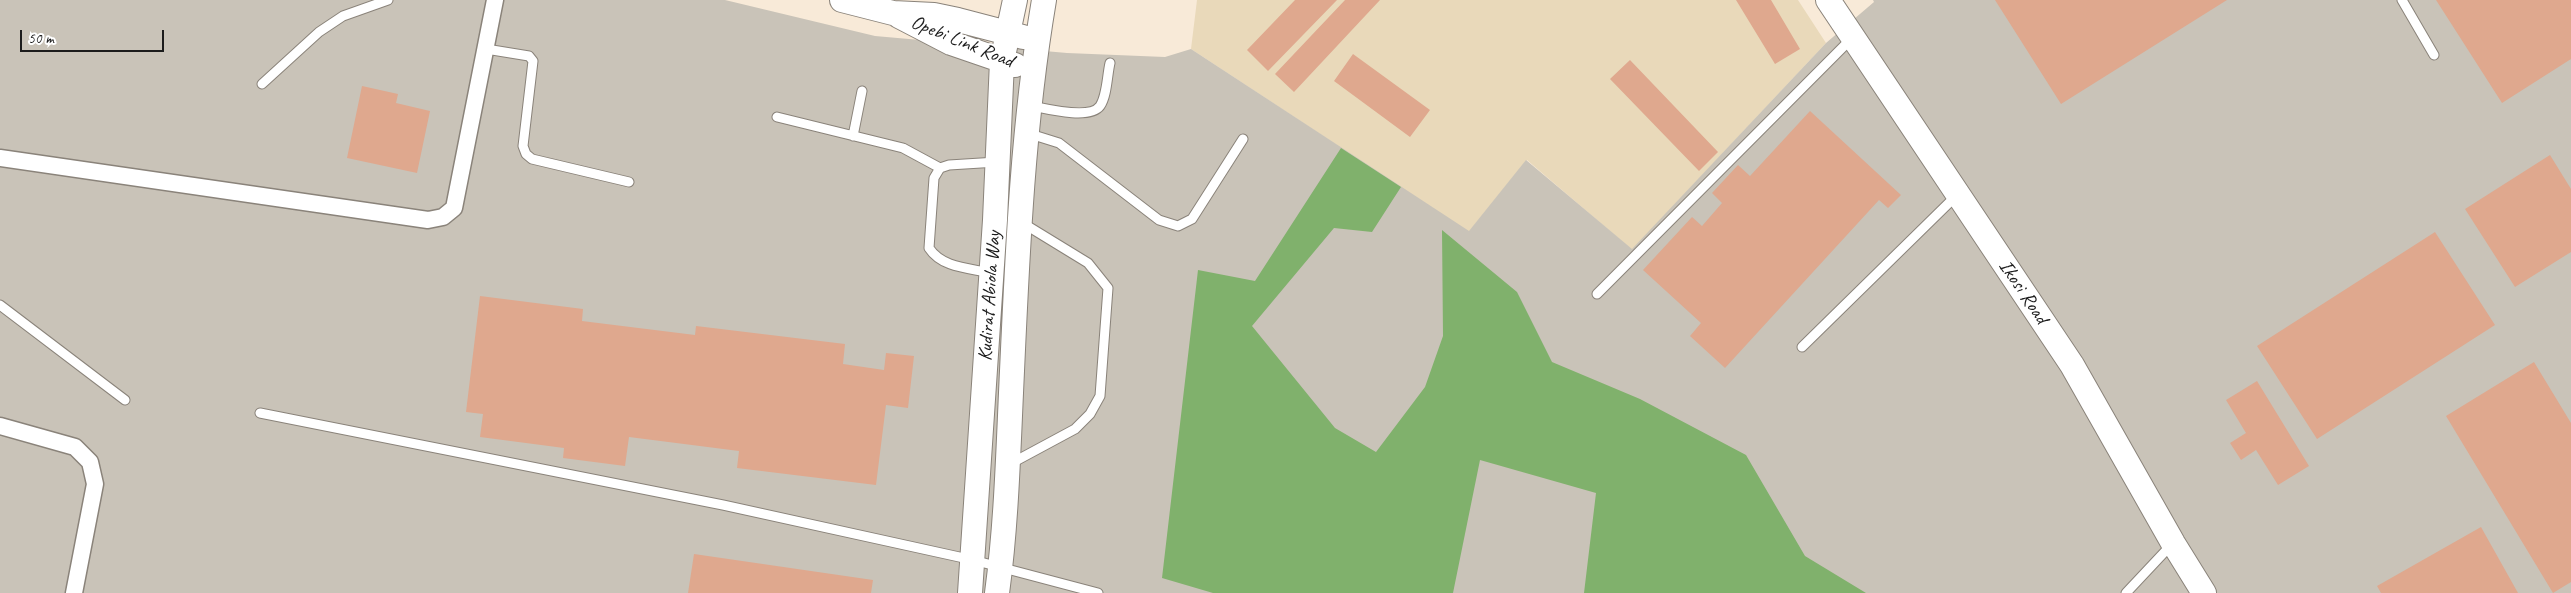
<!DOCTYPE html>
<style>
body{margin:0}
#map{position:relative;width:2571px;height:593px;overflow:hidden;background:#f8ead8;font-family:Caveat,sans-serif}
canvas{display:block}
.scale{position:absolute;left:20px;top:30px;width:144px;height:22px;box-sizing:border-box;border:2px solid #1c1c1c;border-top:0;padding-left:6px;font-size:15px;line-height:18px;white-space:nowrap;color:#1c1c1c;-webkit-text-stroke:4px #fff;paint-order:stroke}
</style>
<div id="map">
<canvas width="2571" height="593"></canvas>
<div class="scale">50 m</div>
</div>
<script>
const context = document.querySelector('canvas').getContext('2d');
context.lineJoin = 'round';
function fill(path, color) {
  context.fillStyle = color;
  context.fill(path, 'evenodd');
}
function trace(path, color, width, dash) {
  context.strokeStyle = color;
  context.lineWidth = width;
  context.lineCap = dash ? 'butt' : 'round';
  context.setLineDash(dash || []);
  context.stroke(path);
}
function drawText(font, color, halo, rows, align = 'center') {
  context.font = font + ' Caveat,sans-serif';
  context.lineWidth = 4;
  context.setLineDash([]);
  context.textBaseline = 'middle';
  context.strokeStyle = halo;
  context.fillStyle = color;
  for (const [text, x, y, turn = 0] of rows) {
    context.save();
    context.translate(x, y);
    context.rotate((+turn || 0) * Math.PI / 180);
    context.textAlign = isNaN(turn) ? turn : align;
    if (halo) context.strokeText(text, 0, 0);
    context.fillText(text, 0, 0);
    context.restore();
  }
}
const built = new Path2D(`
 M1197 0H1798L1826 43 1632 250 1527 160 1469 232 1191 49Z`);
const industrial = new Path2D(`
 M0 0H725L875 36 1067 53 1165 57 1191 49 1469 231 1526 160 1632 249 1826 43 1874 2 1873 0H2571V593H0Z`);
const forest = new Path2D(`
 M1341 148 1401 187 1372 232 1334 228 1252 326 1335 428 1376 452 1425 387 1443 336 1442 230 1517 292 1552 362 1640 399 1746 455 1805 556 1866 593H1584L1596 493 1480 460 1453 593H1213L1162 578 1198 270 1255 281Z`);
const building = new Path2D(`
 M1295 0H1337L1268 71 1247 50Z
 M1345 0H1380L1294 92 1275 74Z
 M1736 0H1771L1800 49 1775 64Z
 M1995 0H2227L2061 104Z
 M2436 0H2571V59L2502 103Z
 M1353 54 1430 110 1410 137 1334 81Z
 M1630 60 1718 152 1699 171 1610 79Z
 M362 86 398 94 396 103 430 111 417 173 347 158Z
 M1810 111 1901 195 1888 208 1879 200 1725 368 1690 336 1701 323 1643 270 1692 217 1702 226 1722 203 1712 193 1738 165 1750 176Z
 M2550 155 2571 189V252L2515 287 2465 209Z
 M2435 232 2495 325 2317 439 2257 346Z
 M480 296 583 309 582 321 695 335 696 326 845 344 843 364 884 370 886 353 914 356 908 408 886 405 876 485 737 468 739 451 629 437 625 466 563 458 564 448 480 437 483 414 466 412Z
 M2534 362 2571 423V582L2553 593 2446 416Z
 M2257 381 2309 466 2278 485 2256 450 2241 460 2230 443 2246 433 2226 400Z
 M2481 527 2518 593H2381L2377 586Z
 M694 554 873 580 871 593H688Z`);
const lane = new Path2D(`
 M2402 0 2434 55
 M486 49 529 56 533 61 523 146 526 154 532 159 629 182
 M262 84 319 32 343 16 388 0
 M1032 106C1047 109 1090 120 1100 106 1107 96 1107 76 1110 63
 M777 117 903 148 940 168
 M1027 133 1059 143 1159 220 1178 226 1192 219 1243 139
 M853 136 862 91
 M991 273C969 268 942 268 929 248L934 178 940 168 949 165 997 162
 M1597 294 1852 38
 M0 305 125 400
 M1802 347 1957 195
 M260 413 723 505 973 560 1098 593
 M1010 464 1075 429 1090 414 1100 396 1108 288 1088 263 1021 222
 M2126 593 2173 543`);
const street = new Path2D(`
 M0 158 428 220 443 217 454 208 495 0
 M0 426 75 447 90 462 95 484 74 593`);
const secondary = new Path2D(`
 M842 0 893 13 934 15 958 20 1023 37
 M1828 0 2072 365 2173 543 2204 593
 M899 16 951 43 1015 65
 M970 593 995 220 1002 61 1015 0
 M997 593C1006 527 1008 459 1011 393 1017 261 1022 130 1044 0`);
const streetNames = [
 ["Opebi Link Road",962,42,22],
 ["Ikosi Road",2023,292,56],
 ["Kudirat Abiola Way",990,296,-86]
];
fill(built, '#e9d9ba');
fill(industrial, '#c9c3b8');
fill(forest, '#80b16c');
fill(building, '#dfa88e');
trace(lane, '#8a837a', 11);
trace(street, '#8a837a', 19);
trace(secondary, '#8a837a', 26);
trace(lane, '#fff', 9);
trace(street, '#fff', 16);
trace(secondary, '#fff', 24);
drawText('20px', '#1c1c1c', '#fff', streetNames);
</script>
